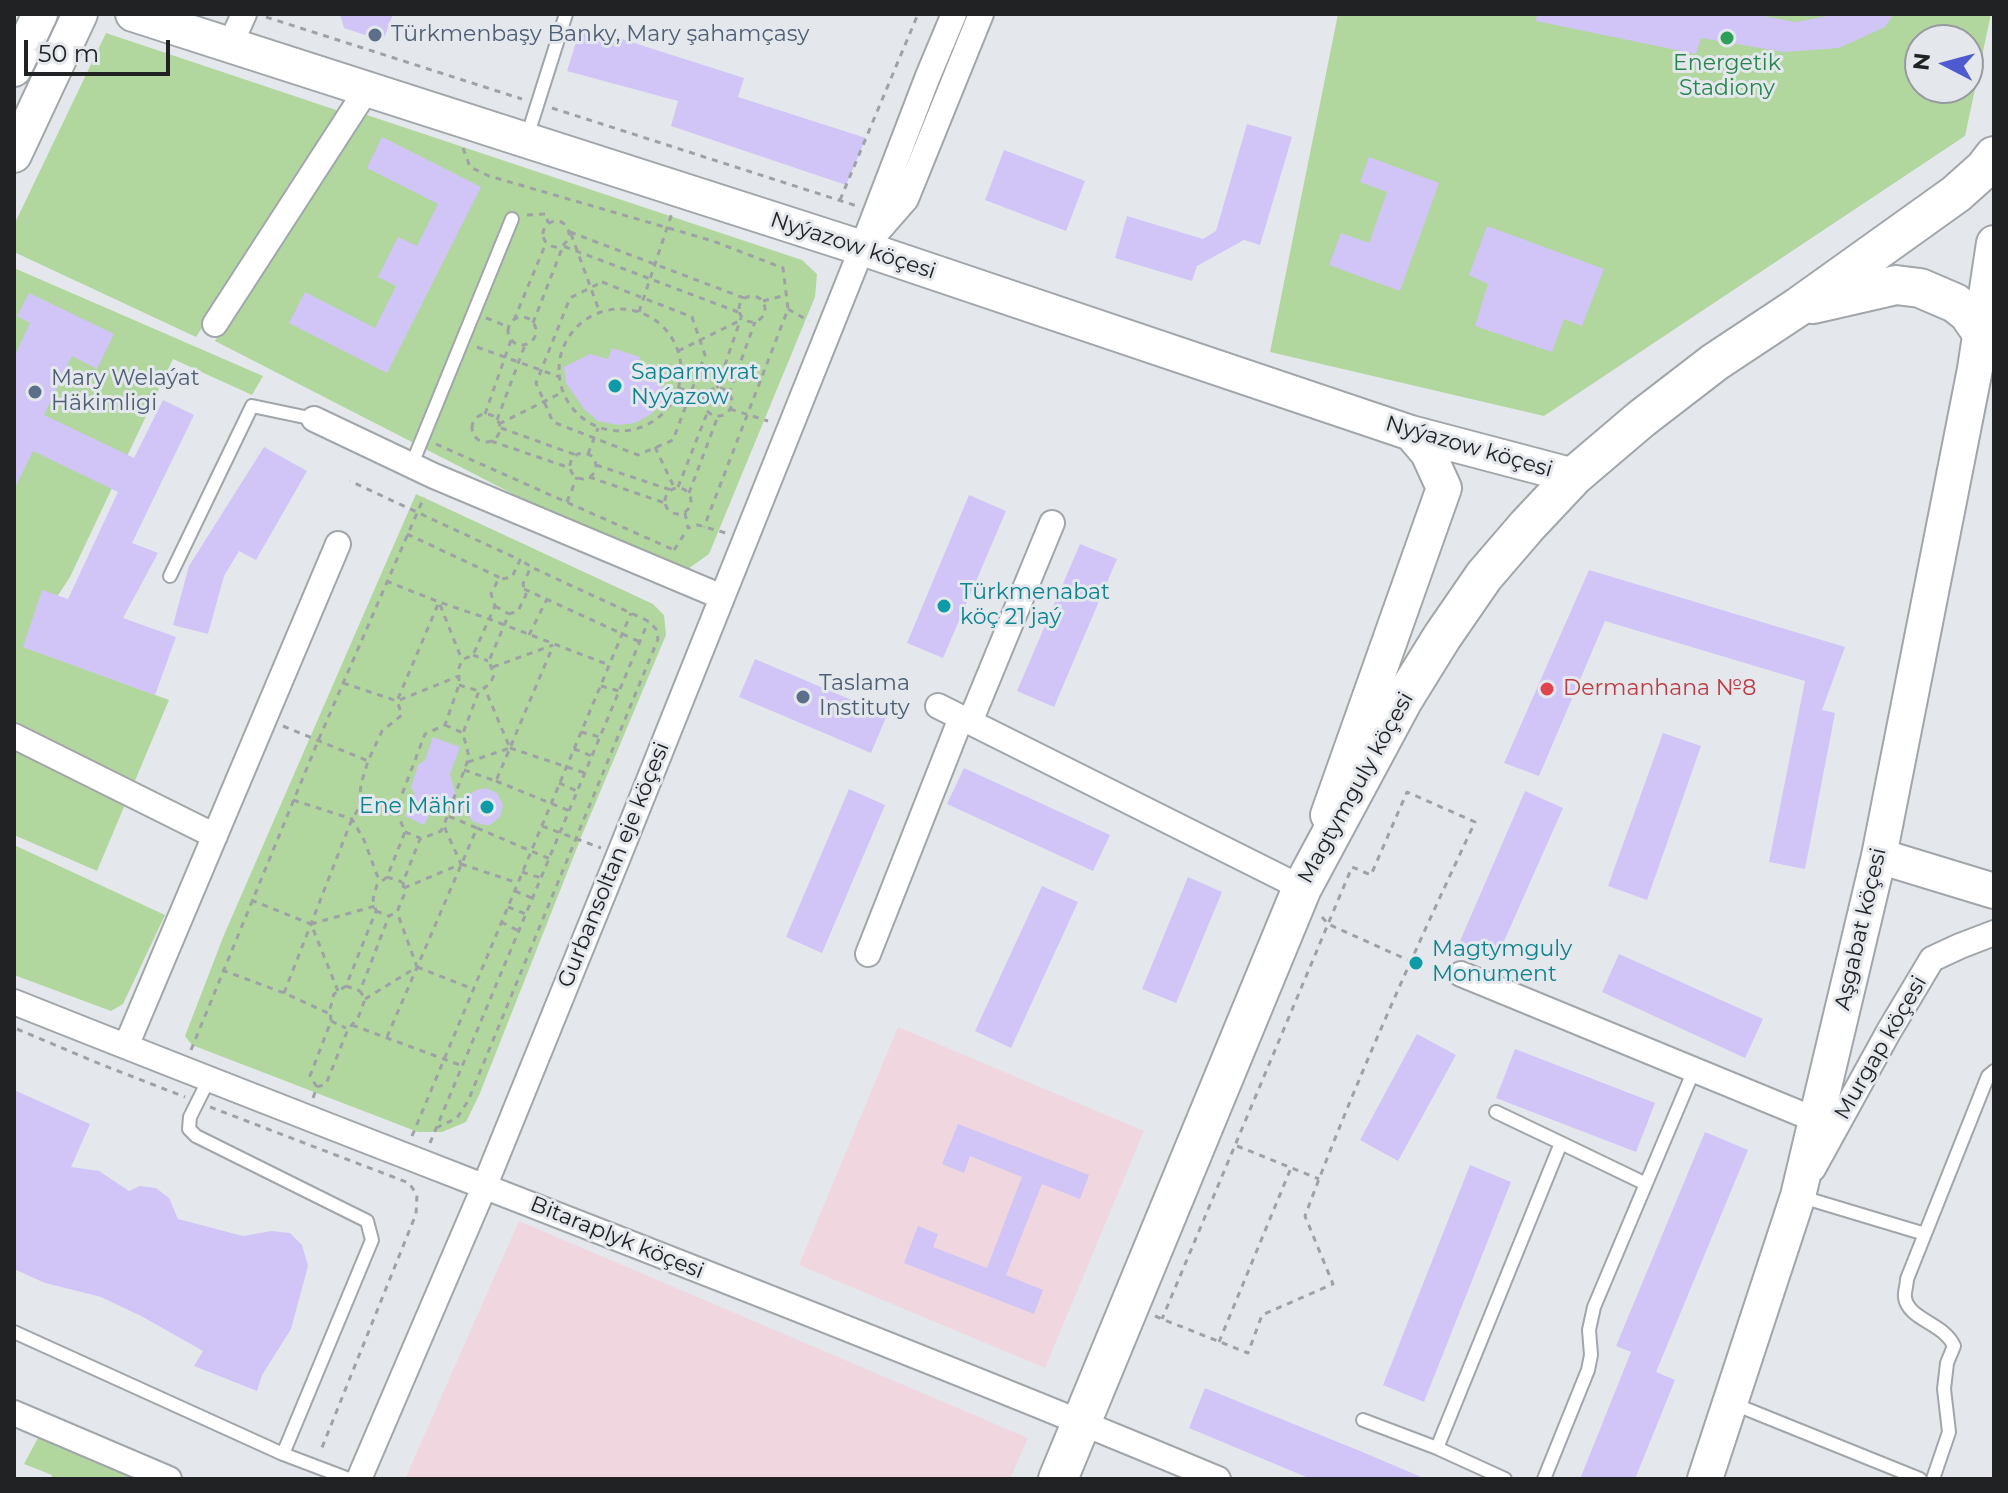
<!DOCTYPE html>
<meta charset="utf-8">
<style>
body{margin:0}
#map{position:relative;width:2008px;height:1493px;overflow:hidden;background:#e4e8ed;font-family:Montserrat,sans-serif}
canvas{display:block}
.frame{position:absolute;inset:0;border:16px solid #212224;pointer-events:none}
.north{position:absolute;left:1904px;top:24px;width:80px;height:80px;box-sizing:border-box;background:#e4e8ed;border:2px solid #96999d;border-radius:50%;rotate:276deg;font-size:22px;font-weight:700;line-height:32px;text-align:center;color:#212224}
.north::after{content:'';display:block;margin:auto;width:28px;height:36px;background:#4e5acf;clip-path:polygon(50% 0,100% 100%,50% 72%,0 100%)}
.scale{position:absolute;left:24px;top:40px;width:146px;height:36px;box-sizing:border-box;border:4px solid #212224;border-top:0;padding-left:10px;font-size:24px;line-height:28px;white-space:nowrap;color:#212224;-webkit-text-stroke:6px #e4e8ed;paint-order:stroke}
</style>
<div id="map">
<canvas width="2008" height="1493"></canvas>
<div class="frame"></div>
<div class="north">N</div>
<div class="scale">50 m</div>
</div>
<script>
const context = document.querySelector('canvas').getContext('2d');
context.lineJoin = 'round';
function fill(path, color) {
  context.fillStyle = color;
  context.fill(path, 'evenodd');
}
function trace(path, color, width, dash) {
  context.strokeStyle = color;
  context.lineWidth = width;
  context.lineCap = dash ? 'butt' : 'round';
  context.setLineDash(dash || []);
  context.stroke(path);
}
function drawText(font, color, halo, rows, align = 'center') {
  context.font = font + ' Montserrat,sans-serif';
  context.lineWidth = 6;
  context.setLineDash([]);
  context.textBaseline = 'middle';
  context.strokeStyle = halo;
  context.fillStyle = color;
  for (const [text, x, y, turn = 0] of rows) {
    context.save();
    context.translate(x, y);
    context.rotate((+turn || 0) * Math.PI / 180);
    context.textAlign = isNaN(turn) ? turn : align;
    if (halo) context.strokeText(text, 0, 0);
    context.fillText(text, 0, 0);
    context.restore();
  }
}
const education = new Path2D(`
 M898 1027 1144 1131 1045 1368 799 1265Z
 M519 1221 1028 1438 1010 1479H405Z`);
const green = new Path2D(`
 M1338 14H1991L1965 136 1544 416 1270 352ZM1920 40H1968V88H1920Z
 M106 33 342 112 196 337 14 252V225Z
 M364 114 802 260 817 274 815 297 709 554 688 569 669 574 215 341Z
 M14 268 263 376 252 395 173 359 70 577 24 647 169 700 97 871 14 835Z
 M416 494 653 604 664 615 666 635 582 835 480 1093 466 1122 442 1132H418L192 1045 185 1036 224 935Z
 M14 845 165 915 123 1004 111 1011 14 975Z
 M40 1434 145 1479H51L52 1475 24 1464Z`);
const building = new Path2D(`
 M340 14H393L383 41 344 28Z
 M1537 14H1753L1796 22 1839 14H1894L1885 27 1839 48 1784 52 1701 38 1696 54 1536 21Z
 M581 26 744 78 738 97 866 138 846 185 671 126 678 101 567 71Z
 M1247 124 1292 137 1260 245 1244 240 1197 266 1192 281 1115 258 1127 216 1203 239 1216 231Z
 M382 137 481 187 387 373 289 323 305 292 375 328 396 286 378 277 398 237 417 246 438 204 367 168Z
 M1004 150 1085 181 1066 231 985 200Z
 M1369 157 1439 183 1400 291 1329 265 1341 233 1369 243 1387 192 1360 182Z
 M1487 226 1604 269 1582 326 1564 319 1552 352 1475 326 1488 284 1469 275Z
 M29 293 114 334 97 369 72 356 44 415 134 458 163 400 194 415 132 543 158 553 123 618 176 637 155 695 23 647 42 590 68 599 118 492 33 451 14 490V357L30 323 17 316Z
 M612 348 640 357 636 372 654 378 671 396 650 415 635 423 618 425 598 421 584 409 566 383 564 367 590 354 608 359Z
 M264 447 307 471 256 560 239 551 224 576 208 634 173 625 189 566Z
 M969 495 1006 511 943 658 907 643Z
 M1080 544 1117 559 1054 707 1017 691Z
 M1589 570 1845 647 1822 710 1835 713 1805 869 1769 862 1805 681 1605 621 1539 776 1504 763Z
 M755 659 887 715 871 753 739 697Z
 M1663 733 1701 746 1647 900 1608 886Z
 M433 737 460 747 450 774 456 796 434 805 424 825 405 816 415 794 411 787 418 765 425 760Z
 M964 768 1110 835 1093 871 947 804Z
 M486 788 497 793 503 805 500 817 490 825H484L474 822 470 818 464 797 479 789Z
 M849 789 885 805 822 953 786 937Z
 M1525 791 1563 808 1497 957 1460 941Z
 M1188 877 1222 892 1176 1003 1142 989Z
 M1042 886 1078 902 1011 1048 975 1031Z
 M1619 954 1763 1019 1745 1058 1602 992Z
 M1417 1034 1456 1055 1398 1161 1360 1140Z
 M1515 1049 1655 1103 1636 1152 1496 1098Z
 M14 1090 90 1124 71 1167 99 1171 129 1191 140 1186 156 1188 169 1198 178 1219 243 1236 272 1231 290 1233 302 1245 308 1266 291 1329 262 1375 257 1391 194 1366 203 1351 143 1317 101 1297 45 1283 14 1269Z
 M958 1124 1089 1175 1080 1199 1042 1184 1006 1275 1043 1290 1034 1314 904 1263 918 1226 938 1234 933 1247 987 1268 1022 1177 970 1156 964 1173 942 1164Z
 M1705 1132 1748 1150 1656 1372 1675 1380 1635 1479H1580L1631 1352 1616 1346Z
 M1470 1165 1511 1182 1424 1402 1383 1385Z
 M1205 1388 1360 1451 1426 1479H1311L1189 1428Z`);
const path = new Path2D(`
 M266 17 522 99
 M552 108 857 206
 M463 148 470 167 489 176 713 241 783 268 788 309 704 527
 M840 200 918 14
 M527 215 546 214 548 223
 M543 234a13 13 0 1 1 26 0a13 13 0 1 1-26 0Z
 M570 232 744 298
 M571 234 600 313
 M602 282 692 317 705 355 673 440 638 455 553 422 536 383 570 298Z
 M739 309a13 13 0 1 1 26 0a13 13 0 1 1-26 0Z
 M763 301 786 295
 M788 309 809 321
 M559 370a61 61 0 1 1 122 0a61 61 0 1 1-122 0Z
 M639 312 672 213
 M508 331a14 14 0 1 1 28 0a14 14 0 1 1-28 0Z
 M486 318 509 327
 M514 320 546 243
 M533 323 563 246 738 312
 M477 347 560 377
 M678 351 739 321
 M679 388 705 398
 M717 388 741 318
 M704 402a14 14 0 1 1 28 0a14 14 0 1 1-28 0Z
 M729 394 755 322
 M730 409 768 421
 M485 414 511 340
 M472 428a14 14 0 1 1 28 0a14 14 0 1 1-28 0Z
 M497 420 525 345
 M499 424 563 392
 M501 428 576 455
 M491 441 570 468
 M436 444 674 550
 M655 447 674 487
 M570 466a13 13 0 1 1 26 0a13 13 0 1 1-26 0Z
 M588 454 598 428
 M596 465 671 490
 M589 477 665 503
 M678 487 708 411
 M665 501a13 13 0 1 1 26 0a13 13 0 1 1-26 0Z
 M689 493 718 416
 M567 502 577 477
 M685 513 688 528 698 525 726 533
 M407 534 503 579
 M674 550 687 530
 M386 581 439 602 462 660
 M524 589 640 642
 M495 606 509 614
 M529 635 547 599
 M473 655 488 661
 M493 667 553 645
 M343 683 397 701 459 676
 M459 685 479 691
 M601 686 619 691
 M445 725 463 733
 M283 726 368 761
 M581 732 600 737
 M510 748 585 773
 M574 749 592 756
 M468 762 510 748 485 689
 M464 770 496 781 553 646
 M496 781 570 811
 M559 783 577 791
 M293 800 352 819 364 840 380 883
 M542 826 601 848
 M477 828 550 859
 M405 832 420 838
 M461 864 518 883
 M522 872 541 878
 M387 877 402 882
 M404 888 461 864 444 826
 M515 891 532 898
 M251 900 311 924
 M508 907 526 914
 M376 911 389 916
 M1322 917 1328 924 1410 961
 M501 922 519 931
 M417 967 473 989
 M222 970 284 993 330 1014
 M346 986 360 991
 M338 991 311 924 375 906
 M284 993 352 819 359 808 361 784 368 761 382 731 402 715 397 701 439 602 489 619 609 665
 M365 999 417 967 397 912
 M331 1021 346 1028
 M352 1025 460 1065
 M17 1029 100 1064 185 1097
 M387 1037 477 828 448 816
 M191 1050 318 741 424 497
 M317 1087 326 1084 348 1029 358 1018 365 999 360 991 389 916 397 912 404 895 403 882 420 839 441 831 444 825 469 757 463 733 479 691 490 684 494 675 489 661 509 614 518 611 526 595 523 584 531 567 521 560
 M313 1098 317 1087 310 1076 331 1021 330 1009 334 994 346 986 376 911 373 899 377 885 387 877 405 832 396 810 425 734 445 725 459 685V668L462 660 473 655 495 606 491 594 498 580 512 577 520 560 350 481
 M210 1107 409 1183 417 1195 416 1214 321 1450
 M436 1128 457 1118 468 1101 658 639 656 629 648 621 531 567
 M412 1136 631 613
 M430 1143 648 622
 M1237 1146 1319 1179
 M1155 1316 1162 1319 1248 1353 1262 1315 1333 1284 1305 1216C1355 1082 1414 952 1475 822L1407 792 1371 875 1352 867 1162 1319
 M1219 1342 1291 1168`);
const lane = new Path2D(`
 M527 137 566 14
 M412 464 512 219
 M170 576 252 406 314 419
 M209 1079 190 1117 189 1129 196 1136 367 1221 372 1240 283 1454
 M1496 1112 1561 1143
 M1802 1197 1925 1234
 M14 1332 283 1454 349 1479
 M1734 1404 1920 1479
 M1363 1420 1437 1448
 M1505 1479 1437 1448 1561 1143 1646 1184
 M1544 1479 1588 1370 1591 1355 1589 1330 1594 1307 1694 1070
 M1933 1479 1949 1432 1944 1389 1947 1363 1954 1346C1944 1323 1909 1320 1905 1298 1904 1293 1907 1285 1907 1279L1988 1076 1994 1071`);
const street = new Path2D(`
 M230 45 244 14
 M872 238 906 199 981 14
 M215 324 367 89
 M314 419 434 476 722 597
 M938 706 1302 888
 M970 722 1052 523
 M14 736 215 836
 M868 954 961 718
 M1461 974 1816 1120
 M14 1002C415 1162 820 1313 1218 1479
 M126 1046 338 544
 M1813 1169 1889 1031 1932 959 1960 946 1994 933
 M14 1413 169 1479
 M359 1479 485 1185 619 855 862 248 928 76 954 14`);
const secondary = new Path2D(`
 M133 14 862 248 1411 433 1574 476
 M14 69 40 14
 M14 155 80 14
 M1328 815 1444 488 1428 453 1411 433
 M1879 856 1994 891
 M1705 1479 1798 1196 1879 856 1975 369 1994 243`);
const primary = new Path2D(`
 M1813 304 1896 285 1920 288 1955 303 1968 313 1981 332
 M1058 1479 1302 888 1403 700 1442 637 1484 576 1527 526 1574 476 1641 419 1715 362 1798 307 1956 194 1984 169 1994 156`);
const markers = [
 [375,35,8,"#5c6f8a"],
 [1727,38,8,"#2e9e5b"],
 [615,386,8,"#0f9aa8"],
 [35,392,8,"#5c6f8a"],
 [944,606,8,"#0f9aa8"],
 [1547,689,8,"#e0444e"],
 [803,697,8,"#5c6f8a"],
 [487,807,8,"#0f9aa8"],
 [1416,963,8,"#0f9aa8"]
];
const serviceNames = [
 ["Türkmenbaşy Banky, Mary şahamçasy",391,35],
 ["Mary Welaýat",51,379],
 ["Häkimligi",51,404],
 ["Taslama",819,684],
 ["Instituty",819,709]
];
const leisureNames = [
 ["Energetik",1727,64],
 ["Stadiony",1727,89]
];
const streetNames = [
 ["Nyýazow köçesi",853,246,18],
 ["Nyýazow köçesi",1469,447,16],
 ["Magtymguly köçesi",1356,788,-61],
 ["Gurbansoltan eje köçesi",614,865,-68],
 ["Aşgabat köçesi",1861,929,-77],
 ["Murgap köçesi",1881,1048,-60],
 ["Bitaraplyk köçesi",617,1238,22]
];
const cultureNames = [
 ["Saparmyrat",631,373],
 ["Nyýazow",631,398],
 ["Türkmenabat",960,593],
 ["köç 21 jaý",960,618],
 ["Ene Mähri",471,807,"right"],
 ["Magtymguly",1432,950],
 ["Monument",1432,975]
];
const healthNames = [
 ["Dermanhana №8",1563,689]
];
fill(education, '#efd6df');
fill(green, '#b1d79e');
fill(building, '#d0c5f6');
trace(lane, '#a1a6aa', 16);
trace(street, '#a1a6aa', 28);
trace(secondary, '#a1a6aa', 38);
trace(primary, '#a1a6aa', 42);
trace(path, '#9ea1a5', 3, [6, 6]);
trace(lane, '#fff', 12);
trace(street, '#fff', 24);
trace(secondary, '#fff', 34);
trace(primary, '#fff', 38);
for (const [x, y, r, color] of markers) {
  const dot = new Path2D();
  dot.arc(x, y, r, 0, 2 * Math.PI);
  context.fillStyle = color;
  context.fill(dot);
  trace(dot, '#e4e8ed', 3);
}
drawText('22px', '#4e5e75', '#e4e8ed', serviceNames, 'left');
drawText('22px', '#27864d', '#e4e8ed', leisureNames);
drawText('22px', '#212224', '#e4e8ed', streetNames);
drawText('22px', '#0d838f', '#e4e8ed', cultureNames, 'left');
drawText('22px', '#be3a42', '#e4e8ed', healthNames, 'left');
</script>
